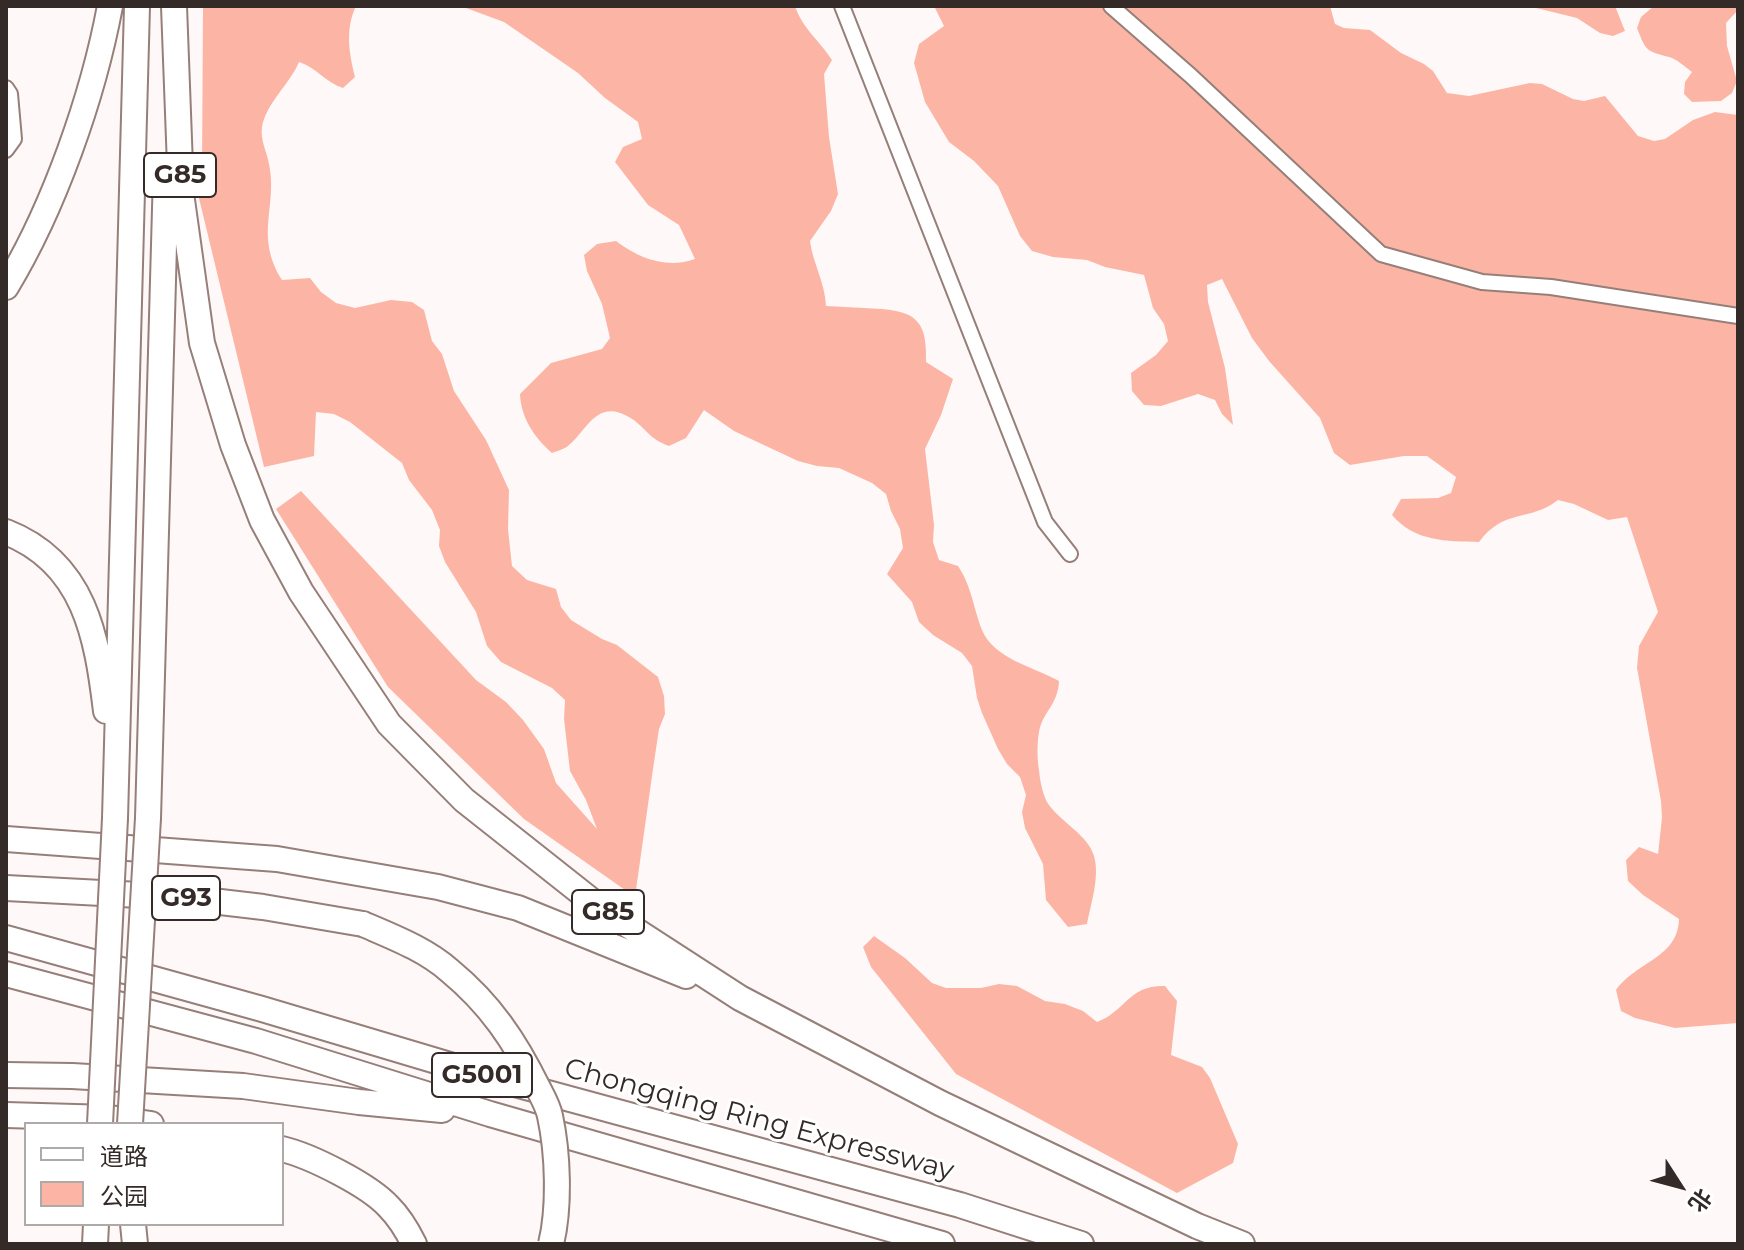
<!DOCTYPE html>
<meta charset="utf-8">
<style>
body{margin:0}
#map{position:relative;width:1744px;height:1250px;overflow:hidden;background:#fef9f8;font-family:Montserrat,"Noto Sans SC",sans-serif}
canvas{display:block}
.frame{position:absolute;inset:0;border:8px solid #342a28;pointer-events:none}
.legend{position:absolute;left:24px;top:1122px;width:260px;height:104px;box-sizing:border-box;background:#fff;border:2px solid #aeaaa9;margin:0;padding:10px 14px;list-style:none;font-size:24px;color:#342a28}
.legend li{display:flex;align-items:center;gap:16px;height:40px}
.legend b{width:40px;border:2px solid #aeaaa9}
.north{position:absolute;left:1640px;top:1146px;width:80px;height:80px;-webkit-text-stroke:6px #fff;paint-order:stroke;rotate:126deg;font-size:22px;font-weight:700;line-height:32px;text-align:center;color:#342a28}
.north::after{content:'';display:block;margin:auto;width:28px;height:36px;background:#342a28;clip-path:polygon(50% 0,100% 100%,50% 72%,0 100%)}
</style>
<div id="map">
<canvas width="1744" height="1250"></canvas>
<div class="frame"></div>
<ul class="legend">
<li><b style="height:10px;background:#fff"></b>道路</li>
<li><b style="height:22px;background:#fcb5a4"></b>公园</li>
</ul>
<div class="north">北</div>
</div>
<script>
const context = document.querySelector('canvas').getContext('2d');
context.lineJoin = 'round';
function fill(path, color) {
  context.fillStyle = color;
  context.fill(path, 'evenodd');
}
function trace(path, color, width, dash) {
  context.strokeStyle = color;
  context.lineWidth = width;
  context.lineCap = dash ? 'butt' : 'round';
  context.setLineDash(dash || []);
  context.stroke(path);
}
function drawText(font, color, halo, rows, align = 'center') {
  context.font = font + ' Montserrat,sans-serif';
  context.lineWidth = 6;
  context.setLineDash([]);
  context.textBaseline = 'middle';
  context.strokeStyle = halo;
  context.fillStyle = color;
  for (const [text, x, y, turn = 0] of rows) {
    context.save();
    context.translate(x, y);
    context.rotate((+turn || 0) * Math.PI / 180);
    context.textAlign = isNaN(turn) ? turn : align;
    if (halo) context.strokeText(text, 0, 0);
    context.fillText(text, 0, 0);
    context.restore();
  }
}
const green = new Path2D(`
 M203 6H356C345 29 349 53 355 77L343 88C325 82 317 68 299 62 290 84 266 103 262 127 260 140 267 152 269 164 278 207 254 235 282 280L310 278 321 292 336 303 355 308 391 300 412 302 424 310 432 341 442 354 454 391 486 440 509 490 508 529 512 566 527 580 556 589 561 607 571 620 602 639 617 645 658 677 664 696 665 714 659 729 653 769 635 897 524 819 388 687 276 509 301 491 476 680 506 702 523 720 544 749 556 783 597 829 586 800 570 771 564 719 565 700 552 688 501 662 487 646 476 612 445 562 439 546 440 530 432 510 409 480 402 463 350 422 334 414 316 412 314 456 264 467 197 190 202 171Z
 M443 6H795C802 28 820 41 832 60L824 74 829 137 838 194 831 211 810 241C813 264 825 282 826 306 845 307 864 308 882 309 920 312 927 326 926 362L953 379 941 415 925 449 934 525 933 542 939 560 958 566C972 587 973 607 982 630 994 659 1034 667 1059 681 1058 705 1043 711 1039 732 1037 743 1037 759 1039 770 1040 781 1043 797 1049 805 1062 823 1088 835 1094 856 1100 877 1091 903 1087 924L1068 927 1046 900 1043 864 1025 828 1022 812 1026 795 1020 777 1007 764 998 749 982 713 977 698 972 666 962 653 933 635 919 622 912 602 887 574 903 548 900 529 891 511 886 494 872 483 839 468 817 466 798 461 734 431 704 410 686 438 669 446C647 438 646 427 629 417 597 398 587 430 569 445 565 449 557 451 552 453 534 437 521 418 520 394L551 363 602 349 610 338 602 304 587 271 584 255 597 244 616 241C640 259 667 269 695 259L679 225 648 205 615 162 623 147 642 139 638 122 605 98 578 73 504 22 466 8Z
 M934 6H1330L1335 24 1344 28 1370 30 1401 53 1424 64 1433 71 1447 93 1469 96 1530 83 1542 84 1573 99 1584 101 1605 96 1638 136 1654 141 1665 139 1693 120 1715 112 1738 115V1023L1675 1028 1635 1018 1621 1011 1616 990C1637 961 1678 958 1679 919L1643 895 1628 881 1626 860 1639 847 1658 854 1662 818 1661 801 1637 668 1639 646 1658 612 1627 517 1608 520 1574 504 1558 500C1530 522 1504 508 1479 542 1446 541 1415 542 1392 515L1401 499 1438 498 1451 493 1456 477 1427 456H1404L1350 465 1334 453 1320 418 1269 361 1252 338 1222 279 1207 285 1208 302 1225 368 1233 425 1222 414 1215 400 1198 394 1161 406 1144 405 1132 391 1131 373 1156 355 1168 341 1164 324 1153 308 1144 275 1105 267 1087 260 1053 257 1032 251 1020 236 998 186 974 161 949 142 925 102 914 63 919 44 944 26Z
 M1528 6H1615L1625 31 1613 36 1600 33 1577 18Z
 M1654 6H1738V10L1726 23 1727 46 1737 81 1732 93 1721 101 1692 102 1684 94 1685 82 1692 72C1685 67 1677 59 1669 57 1646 51 1646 51 1637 28L1641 17Z
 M874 936 905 958 932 983 946 988H981L999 984 1017 986 1045 1001 1065 1004 1083 1011 1097 1022C1126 1011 1128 985 1165 986L1177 1001 1171 1055 1202 1067 1210 1078 1238 1144 1233 1163 1177 1193 956 1074 871 967 863 947Z`);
const street = new Path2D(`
 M842 6 1045 522 1070 554
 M1111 6 1191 76 1381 254 1482 282 1551 287 1738 316
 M6 88 10 94 14 139 6 150`);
const highway = new Path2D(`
 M174 6 181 193 202 343 233 445 262 520 301 592 389 724 464 800 598 906 740 998 940 1103 1197 1226 1242 1244
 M6 287C54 208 93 97 110 6
 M6 532C85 563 97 637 106 711
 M115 818 137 6
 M148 818 166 173
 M6 839 277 859 438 887 518 908 686 976
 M6 888 178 897 263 907 363 924
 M6 938 262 1009 500 1080 960 1205 1081 1244
 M6 974 256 1041 490 1114 942 1244
 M6 1075 72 1076 243 1086 359 1102 442 1110
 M6 1115 110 1118 151 1124
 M282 1149C311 1156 369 1185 389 1207 400 1218 407 1230 414 1244
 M133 1224 135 1244
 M95 1244 96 1224`);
const highwayBridge = new Path2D(`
 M363 924C393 937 425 949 450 971 490 1004 515 1041 538 1088 542 1096 548 1106 550 1116 558 1153 560 1207 551 1244
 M100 1124 115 818
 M130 1124 148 818`);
const shields = [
 [180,175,72],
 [186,898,68],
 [608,912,72],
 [482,1075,100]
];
const shieldNames = [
 ["G85",180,175],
 ["G93",186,898],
 ["G85",608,912],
 ["G5001",482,1075]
];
const streetNames = [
 ["Chongqing Ring Expressway",759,1120,15]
];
fill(green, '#fcb5a4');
trace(street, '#967f79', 18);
trace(highway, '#967f79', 28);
trace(street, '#fff', 14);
trace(highway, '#fff', 24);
trace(highwayBridge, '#967f79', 28, []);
trace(highwayBridge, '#fff', 24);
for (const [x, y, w] of shields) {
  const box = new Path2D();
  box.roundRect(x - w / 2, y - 22, w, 44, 6);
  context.fillStyle = '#fff';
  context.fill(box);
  trace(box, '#342a28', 2);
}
drawText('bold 26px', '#342a28', null, shieldNames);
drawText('28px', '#342a28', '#fff', streetNames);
</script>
